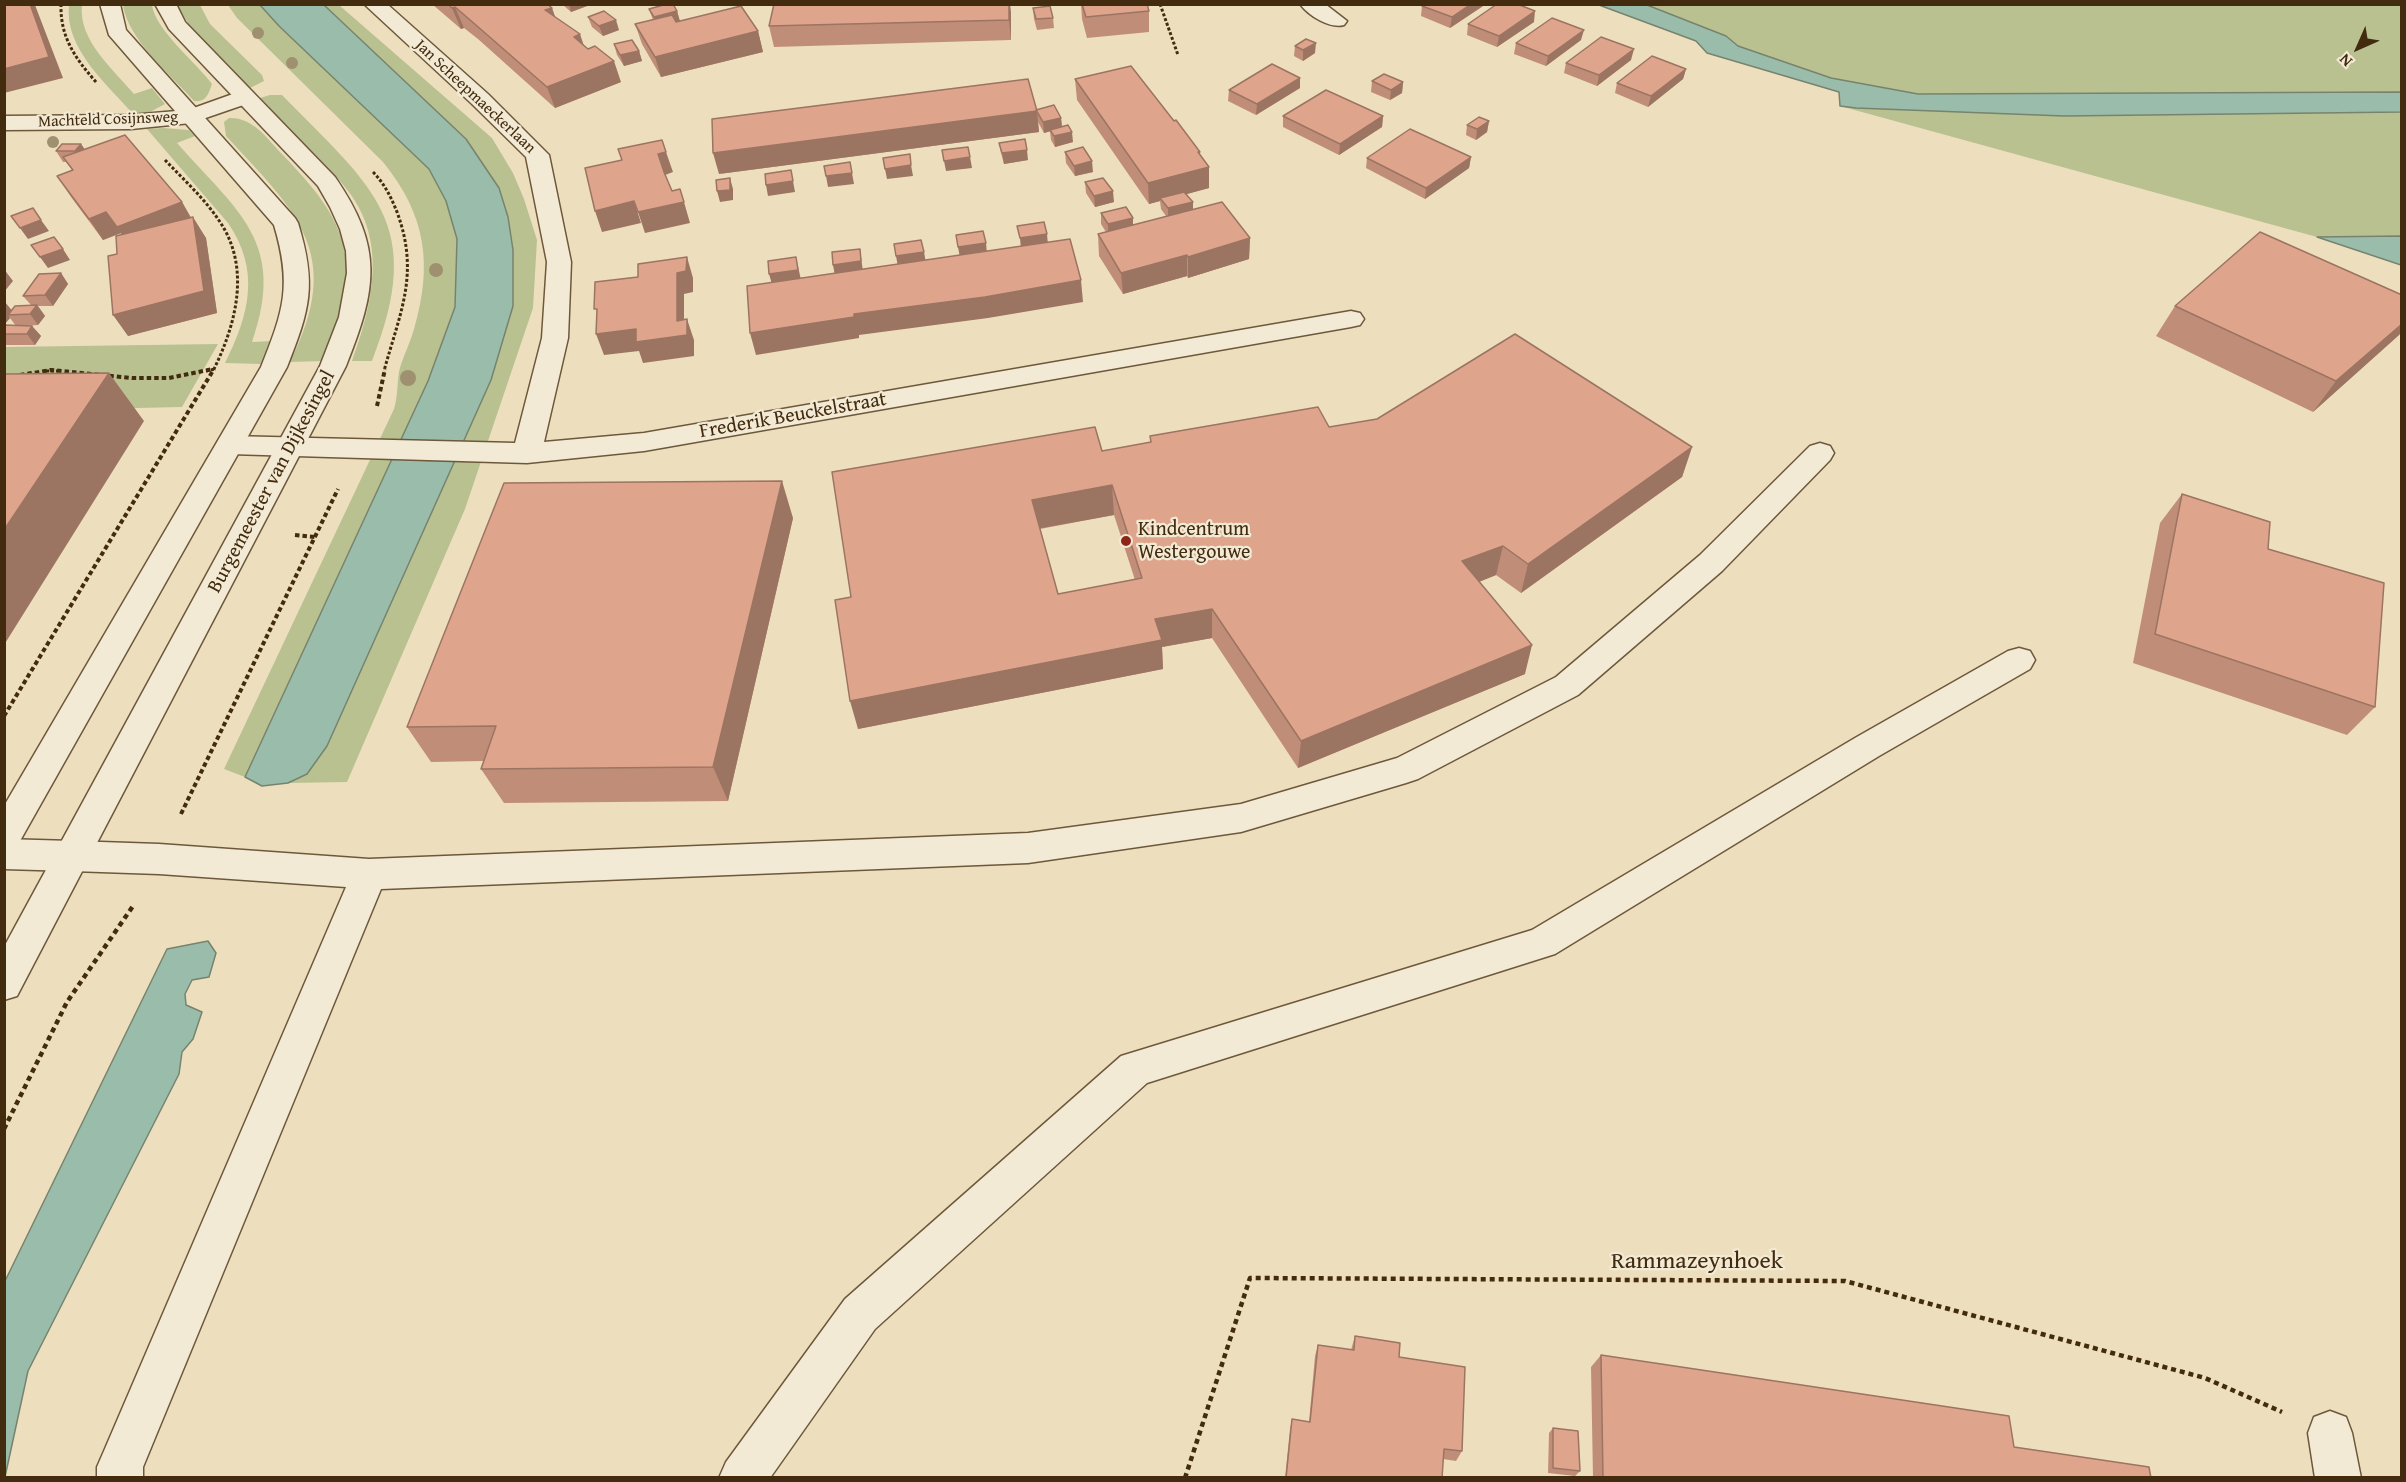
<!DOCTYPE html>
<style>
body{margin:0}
#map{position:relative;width:2406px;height:1482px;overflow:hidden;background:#eddfbe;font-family:"Gentium Book Plus",serif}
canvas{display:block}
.frame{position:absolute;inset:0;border:6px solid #422b0f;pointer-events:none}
.north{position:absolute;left:2328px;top:18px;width:60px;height:60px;-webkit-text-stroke:4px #f3ead5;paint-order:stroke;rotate:225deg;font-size:16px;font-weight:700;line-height:24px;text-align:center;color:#422b0f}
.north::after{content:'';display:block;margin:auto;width:21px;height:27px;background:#422b0f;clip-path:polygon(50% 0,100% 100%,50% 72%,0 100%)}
</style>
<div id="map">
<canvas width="2406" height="1482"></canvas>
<div class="frame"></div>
<div class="north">N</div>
</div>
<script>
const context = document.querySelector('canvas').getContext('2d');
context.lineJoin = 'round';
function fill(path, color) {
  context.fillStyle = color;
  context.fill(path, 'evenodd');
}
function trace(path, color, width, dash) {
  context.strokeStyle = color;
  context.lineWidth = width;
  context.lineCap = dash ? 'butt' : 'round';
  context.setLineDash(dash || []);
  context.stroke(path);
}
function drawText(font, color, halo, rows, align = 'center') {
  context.font = font + ' "Gentium Book Plus",serif';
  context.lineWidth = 4.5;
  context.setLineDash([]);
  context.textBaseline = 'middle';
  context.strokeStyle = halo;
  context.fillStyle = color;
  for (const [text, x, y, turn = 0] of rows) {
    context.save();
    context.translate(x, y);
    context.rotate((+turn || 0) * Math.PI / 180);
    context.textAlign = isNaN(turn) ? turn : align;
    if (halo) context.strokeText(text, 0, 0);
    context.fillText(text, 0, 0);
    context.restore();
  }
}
const green = new Path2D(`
 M260 4 279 26 429 169 446 201 457 239 455 307 428 381 245 777 224 769 394 409C398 395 397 384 399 372 402 358 410 344 414 329 433 264 426 215 383 162L237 18 228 5Z
 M69 5H82C78 40 113 69 134 94L152 88 165 104 150 112 135 116C108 85 64 49 69 5Z
 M123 5H152C156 31 195 61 212 84 209 93 206 103 194 101 171 75 128 40 123 5Z
 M177 5H200L210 24 262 75 264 81 250 88 191 28Z
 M324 5H339L492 138 513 173 524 199 537 240 533 308 465 509 347 782 288 783 307 774 491 380 466 139Z
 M1647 5H2401V92L1918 94 1831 78 1738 46 1726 36Z
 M270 95H282C373 188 427 223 372 361H352C372 306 388 242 348 191 338 177 325 166 313 154 295 136 278 117 260 98Z
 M1840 106 2064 116 2401 112V236L2317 237Z
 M229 118C252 117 266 137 280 152 327 201 359 238 342 310 338 327 330 344 324 361L290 362C345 253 297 213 226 136L224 122Z
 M163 128 189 130 195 136 177 143C238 212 287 242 252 342L272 341 262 364 225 363C249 315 261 271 228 223L147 129Z
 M218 344 182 407 5 411 4 347Z`);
const water = new Path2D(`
 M260 5H324L466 139 499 188 508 217 513 250V306L491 380 327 746 307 774 288 783 262 786 245 777 428 381 455 307 457 239 446 201 429 169 279 26Z
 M1599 5H1647L1726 36 1738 46 1831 78 1918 94 2401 92V112L2064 116 1856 108 1840 106 1839 92 1707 53 1696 41Z
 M2401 236V265L2317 237Z
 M208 941 216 953 209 977 192 980 185 994 186 1005 202 1012 193 1039 182 1052 179 1074 28 1371 5 1477V1281L167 949Z`);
const pathFar2 = new Path2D(`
 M61 4C60 37 75 58 96 82
 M1160 4 1178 55
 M165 160C184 180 205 199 220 222 251 268 236 325 213 371
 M373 172C384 183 391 197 397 212 420 274 400 312 384 371
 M46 371H59
 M206 371 215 369`);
const pathFar1 = new Path2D(`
 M20 375 51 370 132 378H169L213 369
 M377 406 385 369
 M295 535 315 537
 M4 716 214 369
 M181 814 338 489`);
const path = new Path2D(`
 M4 1129 67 1002 133 906
 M1185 1478 1250 1278 1845 1281 2205 1378 2282 1412`);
const service = new Path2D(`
 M1820 443 1830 446 1834 453 1830 460 1722 571 1578 695 1418 779 1406 783 1241 832 1028 863 381 889 143 1467V1478H97V1467L104 1451 346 887 159 874 72 871 60 866 55 856 60 846 72 841 159 844 369 859 1028 833 1241 804 1397 758 1556 677 1700 555 1810 446Z
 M2019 648 2030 651 2035 660 2030 669 1879 756 1555 954 1147 1083 875 1329 770 1478H719L726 1462 845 1299 1121 1056 1532 930 1855 738 2008 651Z`);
const minor = new Path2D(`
 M364 4H387L488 94 549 155 571 262 568 338 544 442 644 433 1351 311 1360 313 1364 319 1360 325 1351 327 644 451 527 463 230 454 220 452 216 445 220 438 230 436 515 443 542 338 547 262 526 157 472 104Z
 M1300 4H1325L1347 21 1344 25C1330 29 1309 16 1300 4Z
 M244 90 252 92 255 97 252 102 191 123 131 129 4 130V116L131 115 188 110Z
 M4 839 72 841 84 846 89 856 84 866 72 871 4 869Z
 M2330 1411 2346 1417 2352 1433 2361 1478H2315L2308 1433 2314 1417Z`);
const tertiary = new Path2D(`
 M100 4H120L126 30 295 218 298 223C317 285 310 309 287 367L16 848 4 852V806L261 367C284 310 292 285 274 225L109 35Z
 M155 4H176L185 22 335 177C384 248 377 289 346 366L17 996 4 1000V947L320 366 339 317 347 273 346 251 340 229 330 207 318 186 169 29Z`);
const trees = [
 [258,33,6],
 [292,63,6],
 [53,142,6],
 [436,270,7],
 [408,378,8]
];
const wall = new Path2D(`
 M432 4H547L552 8 555 17 621 82 555 108 478 39 464 28 461 29Z
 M562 4H587V6L571 12Z
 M1081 4H1147L1149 11V32L1087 38 1082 19Z
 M1424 4H1486L1450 28 1421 16 1422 6Z
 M1033 8 1053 18 1054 28 1037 30 1034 19Z
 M649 9 677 11 680 21 758 31 763 52 661 77 642 44 635 24 653 20Z
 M1011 12V40L774 47 769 26Z
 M588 17 619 30 603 36 592 27Z
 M1534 22 1497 47 1467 35 1468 24Z
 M1581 40 1546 66 1514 54 1516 43Z
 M614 44 639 51 642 61 624 66 617 55Z
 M1295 46 1315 53 1303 61 1294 56Z
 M1631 60 1597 86 1564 73 1566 63Z
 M1686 69 1683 79 1648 107 1615 93 1617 83Z
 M1075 79 1200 155 1209 167V188L1186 194 1193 202V209L1250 238 1249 259 1188 278 1187 276 1123 294 1099 256 1098 234 1106 232 1101 224V213L1133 225 1166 216 1161 209 1160 201 1149 204 1077 100Z
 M1372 81 1403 82 1402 93 1390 100 1371 92Z
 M1300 88 1256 115 1228 101 1229 90Z
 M1036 110 1061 118 1062 127 1073 142 1055 147 1051 140 1050 131 1044 133 1038 122 1039 132 719 174Z
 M1283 116H1383L1382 127 1339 155 1283 127Z
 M1489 121 1487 132 1476 140 1466 135 1467 125Z
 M999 143 1028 160 1004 164 1001 153Z
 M81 144 84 149 182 202 191 218 206 238 217 313 128 336 117 254 121 235V233L103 240 71 197 57 176 72 170 66 162H63L56 151Z
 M1065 152 1093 172 1075 176 1066 163Z
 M1471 157 1469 168 1425 199 1366 168 1367 158Z
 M1085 182 1114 202 1095 207 1086 193Z
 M61 273 68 284 53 306H38L45 316 38 325 25 326H32L41 336 35 345H4V325L16 326 10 318 4 325V302L11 310 31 305 23 296Z
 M2175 306 2399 335 2313 412 2156 336Z
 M1329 427 1692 447 1682 477 1521 593 1496 575 1479 582 1525 674 1298 768 1212 638 1162 647 1163 669 858 729 851 597 1102 451 1150 443V436ZM1114 515 1135 580 1058 594 1040 529Z
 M2182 494 2268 549 2375 707 2347 735 2133 663 2160 523Z
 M793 518 728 801 504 803 481 769 484 761 431 762 407 727Z
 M1355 1336 1399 1357 1462 1451 1456 1461 1443 1459 1442 1478H1285L1290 1429 1292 1419 1309 1422 1315 1356 1318 1345 1351 1350Z
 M1601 1355 2014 1447 2151 1478H1593L1591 1367Z
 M1553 1428 1580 1471 1575 1476 1548 1473 1549 1433Z`);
const shadedWall = new Path2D(`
 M30 4 35 5 63 78 4 93V69Z
 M569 4H587V6L571 12Z
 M1009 4H1010L1011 12V40L1009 20Z
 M1471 4H1486L1450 28 1452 17Z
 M455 7 464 28 461 29 452 8Z
 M552 8 559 28 545 10Z
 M677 11 680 22 657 27 654 17Z
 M1535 11 1534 22 1497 47 1499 36Z
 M616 20 619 30 603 36 599 26Z
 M1584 30 1581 40 1546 66 1548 56Z
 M758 31 763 52 661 77 655 57Z
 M580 34 587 55 574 37Z
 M1316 43 1315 53 1303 61V50Z
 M1634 49 1631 60 1597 86 1599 75Z
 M639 51 642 61 624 66 620 55Z
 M614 61 621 82 555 108 547 87Z
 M1686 69 1683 79 1648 107 1651 96Z
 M1300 78V88L1256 115 1257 104Z
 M1403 82 1402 93 1390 100 1391 90Z
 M1037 111 1039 132 719 174 713 153Z
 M1383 116 1382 127 1339 155 1340 144Z
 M1061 118 1062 128 1044 133 1043 122Z
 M1489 121 1487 132 1476 140 1477 129Z
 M1072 132 1073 142 1055 147 1054 136Z
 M81 144 88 154 83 161 75 151Z
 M1027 150 1028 160 1004 164 1002 153Z
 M666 152 673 172 665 175 658 154Z
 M1198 152H1200V170L1209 167V188L1162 201 1160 198V201L1149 204 1148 183Z
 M970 157 972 168 946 171 944 161Z
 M1471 157 1469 168 1425 199 1426 188Z
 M1092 161 1093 172 1075 176 1074 166Z
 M850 162 854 184 828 187 826 176Z
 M911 165 913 176 887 179 885 169Z
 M791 170 795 192 768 196 766 185Z
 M730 178 733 189V200L720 202 717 191Z
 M1113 191 1114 202 1095 207 1094 196Z
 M634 201 641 223 602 232 595 211Z
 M182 202 194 223 193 217 206 238 217 313 128 336 113 315 131 248 117 227Z
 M684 202 690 223 645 233 638 212Z
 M1193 202V213L1168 219V208Z
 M106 212 121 233 103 240 89 219Z
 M1133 218V229L1108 235V224Z
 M41 220 49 231 28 239 20 228Z
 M1047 234 1048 245 1021 249 1020 238Z
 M1250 238 1249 259 1188 278V257Z
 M986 243 987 254 960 258 958 247Z
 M63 249 70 260 48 268 40 257Z
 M860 249 863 272 835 276 833 265Z
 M924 252 926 263 898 267 896 256Z
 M1187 255V276L1123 294 1121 273Z
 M687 257 693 278V292L684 294V335L687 319 694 340V356L643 363 639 351 604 355 596 334 636 329 677 321V273Z
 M796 257 801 280 772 284 769 274Z
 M4 269 13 281 4 292Z
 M61 273 68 284 53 306 45 295Z
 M1081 280 1083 302 988 318 859 335V338L756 355 750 333 854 314Z
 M5 302 14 313 8 315 10 318 4 325V303Z
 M37 305 45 316 38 325 30 314Z
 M2402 324V332L2399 335 2313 412 2336 381Z
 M32 326 41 336 35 345 27 334Z
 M109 373 144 421 4 645V530Z
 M1692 447 1682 477 1521 593 1528 564Z
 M782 481 793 518 728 801 713 767Z
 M1112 485 1114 515 1036 529 1032 500Z
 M1503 546 1496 575 1456 591 1462 561Z
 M1212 609V638L1162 647 1163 669 858 729 850 701 1155 619Z
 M1532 645 1525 674 1298 768 1301 741Z`);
const building = new Path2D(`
 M4 4H30L49 57 4 69Z
 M448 4H547L552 8 545 10 580 34 574 37 588 49 595 46 614 61 547 87 469 19 455 7 452 8Z
 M667 4H673L677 11 654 17 649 9Z
 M774 4H1009V20L769 26Z
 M1082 4H1147L1149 11 1086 17Z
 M1424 4H1471L1452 17 1422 6Z
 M1497 4H1517L1535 11 1499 36 1468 24Z
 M741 6 758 31 655 57 635 24 672 15 676 22Z
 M1050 6 1053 18 1036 19 1033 8Z
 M604 11 616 20 599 26 588 17Z
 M1552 18 1584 30 1548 56 1516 43Z
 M1601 37 1634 49 1599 75 1566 63Z
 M1306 39 1316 43 1303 50 1295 46Z
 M632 40 639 51 620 55 614 44Z
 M1652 56 1686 69 1651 96 1617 83Z
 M1272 64 1300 78 1257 104 1229 90Z
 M1131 66 1174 121 1176 120 1200 152H1198L1209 167 1148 183 1075 79Z
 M1384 74 1403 82 1391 90 1372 81Z
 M1028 79 1037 111 713 153 712 119Z
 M1326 90 1383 116 1340 144 1283 116Z
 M1054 105 1061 118 1043 122 1036 110Z
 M1479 117 1489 121 1477 129 1467 125Z
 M1068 125 1072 132 1054 136 1050 130Z
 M1410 129 1471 157 1426 188 1367 158Z
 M125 135 182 202 117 227 106 212 89 219 57 176 73 170 63 157Z
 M1025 139 1027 150 1002 153 999 143Z
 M662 140 666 152 658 154 664 172 672 191 680 189 684 202 638 212 634 201 595 211 585 168 622 160 618 149Z
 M62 144H81L75 151H56Z
 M968 147 970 157 944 161 942 150Z
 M1083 147 1092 161 1074 166 1065 152Z
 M910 154 911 165 885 169 883 158Z
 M850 162 852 173 826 176 824 166Z
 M791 170 793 181 766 185 765 174Z
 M730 178V190L717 191 716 180Z
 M1103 178 1113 191 1094 196 1085 182Z
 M1184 192 1193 202 1168 208 1160 198Z
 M1222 202 1250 238 1188 257 1187 255 1121 273 1098 234Z
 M1126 207 1133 218 1108 224 1101 213Z
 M33 208 41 220 20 228 11 216Z
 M193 217 204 291 113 315 108 256 117 254 116 236Z
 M1044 222 1047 234 1020 238 1017 226Z
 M983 231 986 243 958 247 956 235Z
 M2260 232 2402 295V324L2336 381 2175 306Z
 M54 237 63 249 40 257 31 245Z
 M1070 239 1081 280 985 297 854 314V317L750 333 747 286Z
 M921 240 924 252 896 256 894 244Z
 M860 249 861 261 833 265 832 252Z
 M687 257 686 271 677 273V321L687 319V335L636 342V329L596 334 597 309H594L595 282 638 277V264Z
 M796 257 798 270 769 274 768 261Z
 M61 273 45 295 23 296 39 274Z
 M37 305 30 314 8 315 15 306Z
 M4 325 32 326 27 334H4Z
 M1515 334 1692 447 1528 564 1503 546 1462 561 1532 645 1301 741 1212 609 1155 619 1162 640 850 701 835 600 851 597 832 472 1095 427 1102 451 1151 442 1150 436 1318 407 1329 427 1377 419ZM1112 485 1142 578 1058 594 1032 500Z
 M109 373 4 530V374Z
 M782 481 713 767 481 769 496 726 407 727 504 483Z
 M2182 494 2270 522 2268 549 2384 583 2375 707 2155 634Z
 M1355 1336 1400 1343 1399 1357 1465 1367 1462 1451 1444 1449 1442 1478H1286L1292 1419 1310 1422 1318 1345 1354 1350Z
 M1601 1355 2009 1416 2014 1447 2149 1467 2151 1478H1603Z
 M1553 1428 1578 1431 1580 1471 1553 1468Z`);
const markers = [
 [1126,541,6,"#8f2418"]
];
const farStreetnames = [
 ["Jan Scheepmaeckerlaan",475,97,43],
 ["Machteld Cosijnsweg",108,120,-2]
];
const streetNames = [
 ["Frederik Beuckelstraat",793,416,-10],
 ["Burgemeester van Dijkesingel",272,482,-62]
];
const poiNames = [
 ["Kindcentrum",1138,530],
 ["Westergouwe",1138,553]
];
const nearStreetnames = [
 ["Rammazeynhoek",1697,1262]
];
fill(green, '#b9c190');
fill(water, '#9abdab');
trace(water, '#77836d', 1.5);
trace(service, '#6d583b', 3);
trace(minor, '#6d583b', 3);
trace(tertiary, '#6d583b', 3);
trace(pathFar2, '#422b0f', 3, [3, 2]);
trace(pathFar1, '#422b0f', 4, [4.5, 3]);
trace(path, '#422b0f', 4.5, [5, 4]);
fill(service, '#f3ead5');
fill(minor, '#f3ead5');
fill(tertiary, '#f3ead5');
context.fillStyle = '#9f906f';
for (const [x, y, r] of trees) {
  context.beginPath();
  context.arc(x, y, r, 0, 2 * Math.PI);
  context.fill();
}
fill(wall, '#c08e78');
fill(shadedWall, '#9c7462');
fill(building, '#dfa58c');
trace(building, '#9c7462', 1.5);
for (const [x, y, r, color] of markers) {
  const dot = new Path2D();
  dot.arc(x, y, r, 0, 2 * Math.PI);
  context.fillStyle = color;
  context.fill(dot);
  trace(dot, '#f3ead5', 2);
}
drawText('16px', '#422b0f', '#f3ead5', farStreetnames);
drawText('20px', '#422b0f', '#f3ead5', streetNames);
drawText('20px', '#422b0f', '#f3ead5', poiNames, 'left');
drawText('24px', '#422b0f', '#f3ead5', nearStreetnames);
</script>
